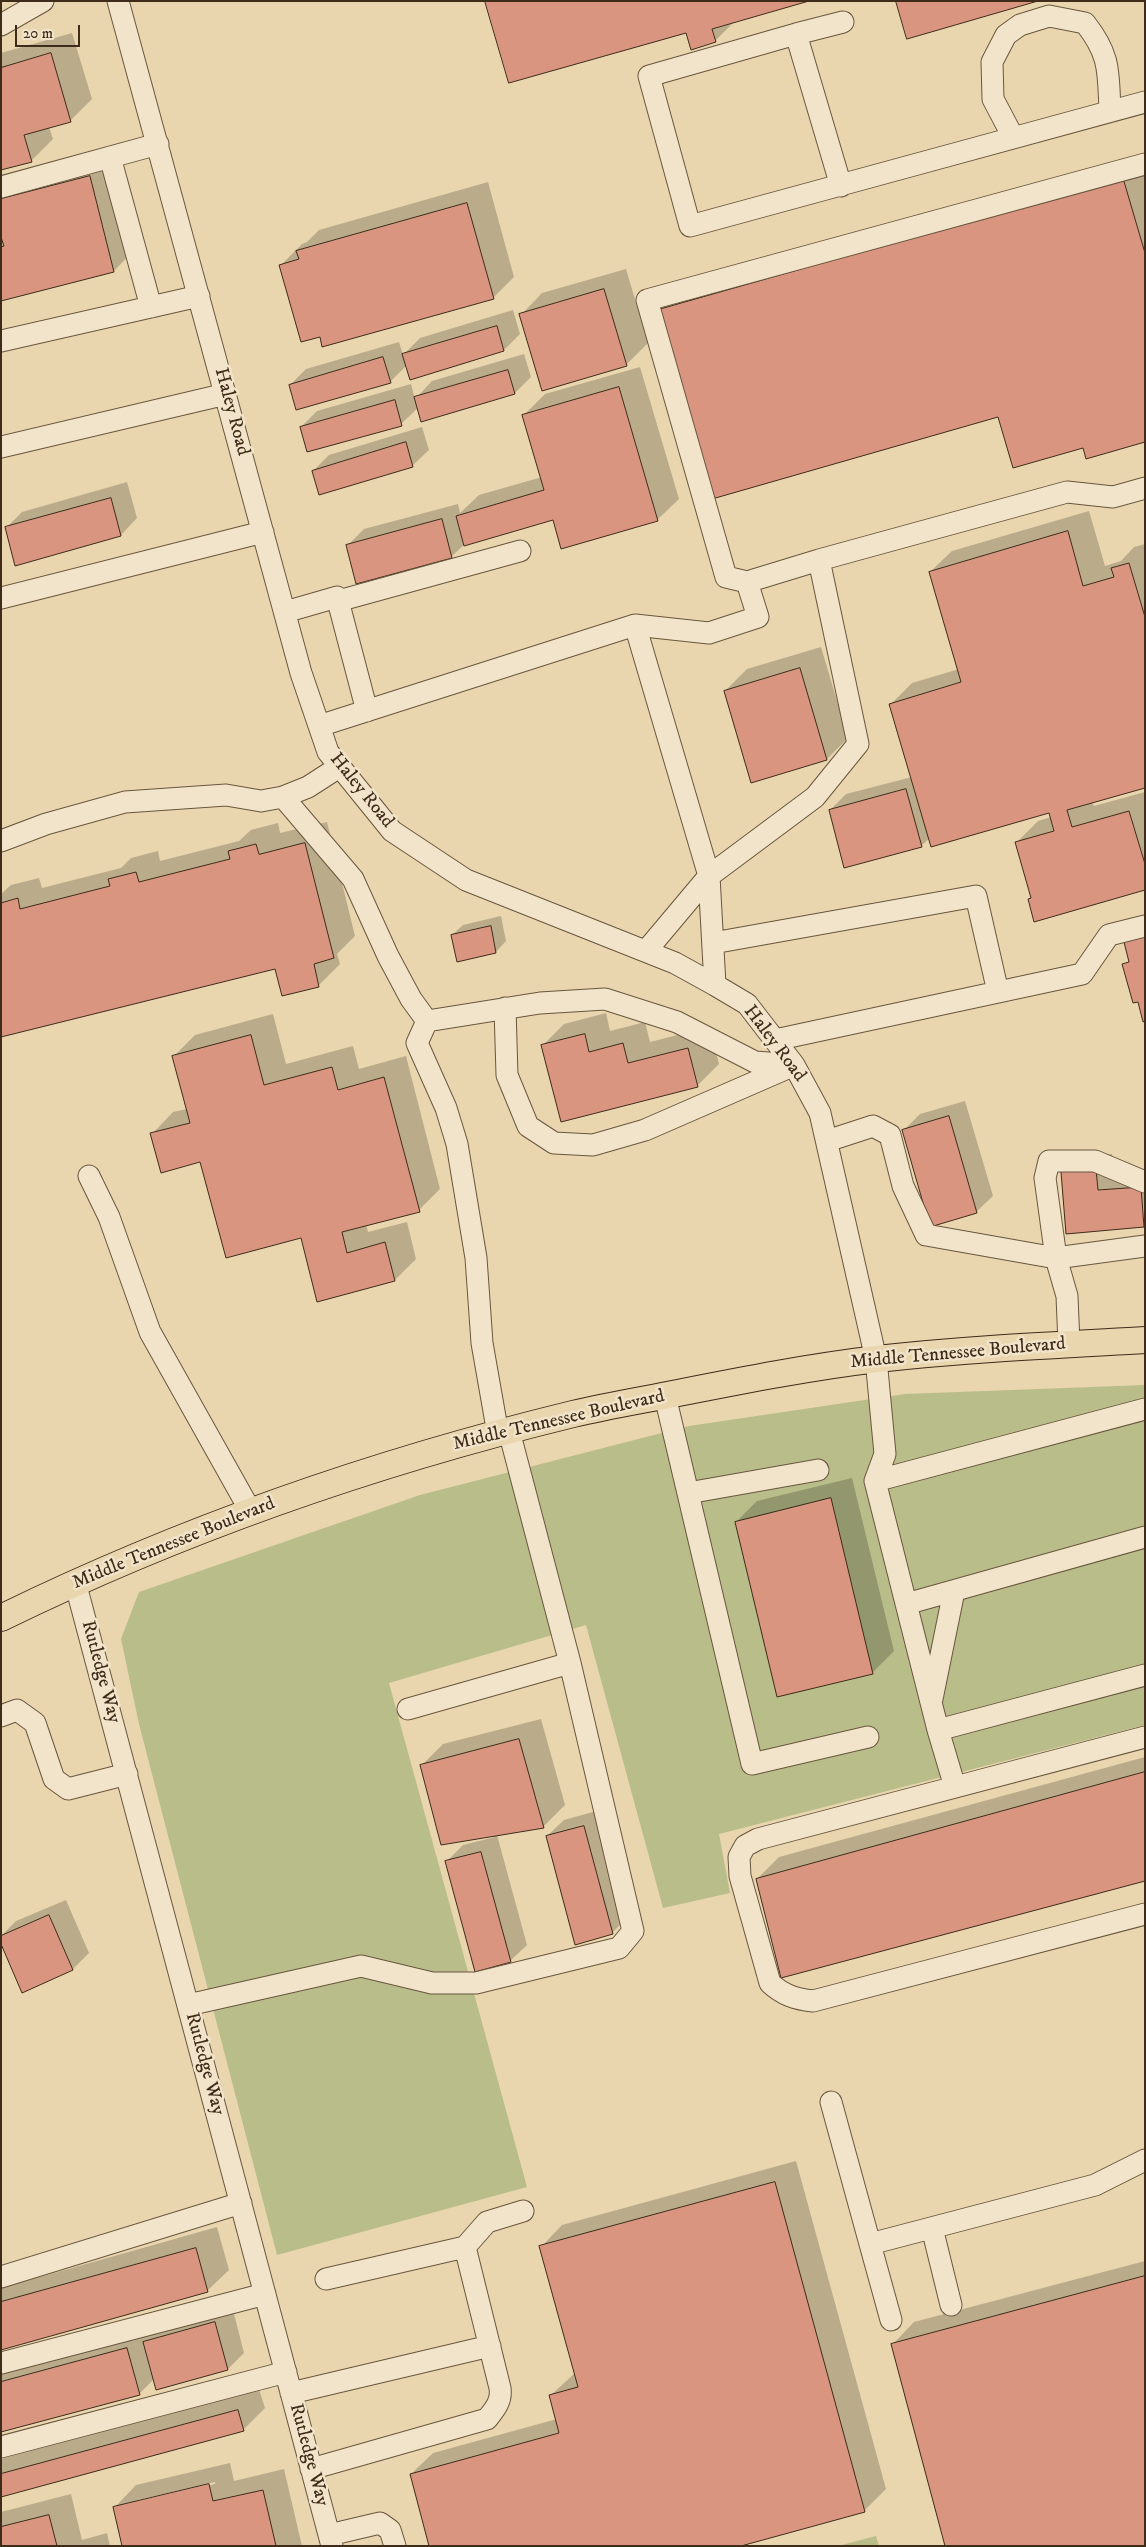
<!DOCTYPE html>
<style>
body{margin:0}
#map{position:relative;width:1146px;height:2547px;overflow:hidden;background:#e9d6ae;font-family:"IM FELL DW Pica",serif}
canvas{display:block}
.frame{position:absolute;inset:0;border:2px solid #3e2b19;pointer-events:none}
.scale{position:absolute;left:15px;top:25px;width:65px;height:22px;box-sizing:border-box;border:2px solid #3e2b19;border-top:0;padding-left:6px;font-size:15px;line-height:18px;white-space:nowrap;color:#3e2b19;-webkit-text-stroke:4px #f1e4ca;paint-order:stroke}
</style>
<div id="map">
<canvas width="1146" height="2547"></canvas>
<div class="frame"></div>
<div class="scale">20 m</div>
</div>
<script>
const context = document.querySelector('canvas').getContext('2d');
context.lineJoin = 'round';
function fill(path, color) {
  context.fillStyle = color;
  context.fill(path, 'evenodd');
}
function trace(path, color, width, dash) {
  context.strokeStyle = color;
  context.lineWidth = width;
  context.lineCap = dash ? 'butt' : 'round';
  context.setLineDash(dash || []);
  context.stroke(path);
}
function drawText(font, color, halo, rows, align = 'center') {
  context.font = font + ' "IM FELL DW Pica",serif';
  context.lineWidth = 5;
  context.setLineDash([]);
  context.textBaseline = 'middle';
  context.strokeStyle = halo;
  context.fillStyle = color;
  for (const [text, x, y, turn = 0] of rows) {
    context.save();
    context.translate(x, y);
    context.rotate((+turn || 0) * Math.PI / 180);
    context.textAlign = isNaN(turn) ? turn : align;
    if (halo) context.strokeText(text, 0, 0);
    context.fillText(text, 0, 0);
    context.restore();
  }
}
const green = new Path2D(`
 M1145 1385V1725L719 1834 730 1893 663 1908 586 1625 389 1683 527 2187 277 2255 139 1724 121 1639 139 1592 420 1495 689 1426 905 1394Z
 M876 2536 879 2546H838Z`);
const shadow = new Path2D(`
 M487 1 735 21 715 41 687 31Z
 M72 33 92 99 70 121 49 127 53 139 31 161 1 169V53Z
 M112 155 135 249 114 271 1 300V194Z
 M1145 157V441L999 416 652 313 674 291Z
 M488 182 514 277 493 298 320 335 281 265 302 244 307 242 319 230Z
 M626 269 648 343 626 365 521 315 542 293Z
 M513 310 520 334 504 350 407 365 390 382 290 385 306 369 399 342 403 355 420 338Z
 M524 354 531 377 515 393 422 420 419 407 401 424 301 427 317 411 411 384 415 399 432 381Z
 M640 367 679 499 657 520 554 518 465 544 451 557 348 545 364 529 458 504 460 513 479 495 542 477 524 415 545 394Z
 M422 427 429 450 412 466 313 471 329 455Z
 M127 482 137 518 121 535 16 564 6 528 22 512Z
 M1089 511 1105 566 1121 561 1134 547 1145 544V786L1092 802 1094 806 1145 792V888L1029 899 1032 896 1017 842 1038 821 1051 817 1049 811 930 838 921 846 830 810 846 794 912 777 891 704 912 683 959 669 930 572 952 551Z
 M821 647 848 738 827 759 725 691 747 669Z
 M327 822 355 936 337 954 340 964 318 986 276 967 1 1036V894L11 885 39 878 42 888 121 868 131 858 158 851 160 861 239 841 251 830 278 823 280 833Z
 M501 916 506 941 496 952 452 935 463 925Z
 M606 1013 610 1031 645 1022 650 1042 709 1027 719 1064 697 1086 543 1045 564 1024Z
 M273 1014 286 1064 353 1046 359 1069 406 1056 440 1189 419 1210 366 1224 368 1232 407 1222 416 1259 395 1280 302 1237 201 1160 152 1134 173 1112 187 1109 174 1056 195 1035Z
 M965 1101 993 1196 976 1212 904 1130 920 1114Z
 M1112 1154 1114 1175 1145 1172 1143 1226 1062 1173 1078 1156Z
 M852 1478 894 1651 873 1672 778 1696 736 1522 757 1501Z
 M541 1719 565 1805 543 1827 497 1835 527 1945 510 1961 447 1861 463 1845 495 1837V1835L422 1765 443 1744Z
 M1145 1757V1880L757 1879 779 1857Z
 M600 1810 628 1917 612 1933 547 1836 564 1820Z
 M66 1900 89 1953 73 1969 1 1941V1936L16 1921Z
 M796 2161 886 2489 864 2511 411 2474 433 2453 557 2419 551 2395 575 2373 541 2247 562 2225Z
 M217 2227 229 2270 207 2291 1 2349V2288Z
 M1145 2261V2546L893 2344 914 2322Z
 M232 2306 244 2353 228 2369 154 2379 139 2394 1 2431V2367L149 2328 151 2335 160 2326Z
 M259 2389 265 2408 243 2430 1 2496V2459Z
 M230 2463 234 2481 284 2469 302 2546H124L115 2507 136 2485ZM215 2482V2484L138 2502V2500Z
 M71 2494 82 2540 107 2533 110 2546H1V2512Z`);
const building = new Path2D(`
 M485 1H809L712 29 716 42 691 50 686 33 509 83Z
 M896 1H1038L907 39Z
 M51 53 71 122 24 135 32 162 1 170V68Z
 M90 176 114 272 1 301V247L4 246 1 237V199Z
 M1123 178 1145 253V442L1086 459 1083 448 1013 468 998 417 705 501 651 312Z
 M467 203 494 299 322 347 320 337 301 342 279 265 299 259 296 251Z
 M604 289 627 366 542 391 519 314Z
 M497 326 504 351 410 380 402 354Z
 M383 357 391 383 296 410 289 385Z
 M508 370 515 394 421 422 414 397Z
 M619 387 658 521 561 549 553 520 464 546 456 516 544 490 522 415Z
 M395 400 402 426 307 452 300 427Z
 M406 442 413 467 319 495 312 471Z
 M111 498 121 536 15 566 5 527Z
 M442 519 452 558 356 584 346 545Z
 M1068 531 1083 586 1114 577 1111 568 1129 563 1145 617V788L1067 810 1072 827 1129 811 1145 864V890L1034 922 1028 899 1031 898 1015 842 1054 831 1049 813 931 847 889 704 961 682 929 572Z
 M800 668 827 760 751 783 724 691Z
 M906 789 922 847 844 868 829 810Z
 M305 843 334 958 314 964 319 987 282 996 275 969 1 1037V903L18 898 20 909 110 886 108 879 136 872 139 882 230 859 228 851 256 844 259 854Z
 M491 926 496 953 457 962 451 935Z
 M1145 937V1021L1143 1022 1138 1002 1133 1003 1122 964 1129 962 1124 942Z
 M585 1034 589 1052 623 1043 628 1063 688 1048 698 1087 561 1122 541 1045Z
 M251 1035 264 1085 332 1067 338 1090 384 1077 420 1212 342 1232 347 1253 385 1242 395 1281 317 1302 301 1238 226 1258 200 1162 161 1173 150 1133 190 1123 172 1056Z
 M949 1116 977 1213 930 1227 902 1130Z
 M1096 1169 1098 1190 1141 1187 1144 1227 1066 1234 1061 1172Z
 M831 1498 873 1674 777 1697 735 1522Z
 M519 1739 544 1828 441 1845 420 1765Z
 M1145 1772V1881L781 1978 756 1879Z
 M584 1826 613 1934 575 1945 546 1836Z
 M481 1852 511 1962 475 1972 445 1861Z
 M49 1915 73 1970 22 1993 1 1944V1936Z
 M775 2182 865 2512 741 2546H429L410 2474 559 2433 549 2395 578 2387 539 2246Z
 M196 2248 208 2292 1 2350V2302Z
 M1145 2276V2546H945L891 2344Z
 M215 2322 228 2370 156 2390 143 2342Z
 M127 2348 140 2395 1 2432V2382Z
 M238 2410 244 2431 1 2497V2474Z
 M209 2484 213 2501 263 2490 276 2546H122L113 2507Z
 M49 2515 57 2546H1V2527Z`);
const minor = new Path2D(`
 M118 1 301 673 328 752 392 831 466 880 675 963 715 985 747 1004 794 1065 820 1113 876 1359 885 1454 875 1481 938 1730
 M1 25 43 1
 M796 34 843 22
 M1013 137 993 99 992 62 1006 35 1020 25 1049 16 1085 23C1111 56 1108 72 1110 111
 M110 157 151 307
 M841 186 796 34 649 76 690 226C842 185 993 143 1145 102
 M1 187 158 144
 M1 341 199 296
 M1 447 226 394
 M747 582 726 577 647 300 1145 164
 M1 598 263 532
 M338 601 520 551
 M285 612 337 597 367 711
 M635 625 709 876 715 985
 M319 726 635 625 709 633 758 617 747 582 819 560 1067 492 1113 497 1145 488
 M283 797 353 879 388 956 411 999 427 1021 540 1003 605 999 677 1022 755 1062 794 1065
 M1 841 46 824 125 802 226 795 261 801 283 797 308 787 339 767
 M713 943 976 896 998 992
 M646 951 709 876 815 797 858 744 819 560
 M505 1008 507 1075 528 1126 554 1143 593 1145 645 1130 792 1066
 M427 1021 417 1043 446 1108 457 1144 476 1258 482 1343 498 1434
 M775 1040 1082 974 1109 935 1145 926
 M827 1141 873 1126 890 1135 903 1186 926 1235 1056 1258 1067 1296 1069 1344
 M89 1176 109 1217 150 1332 251 1512
 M1145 1182 1095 1161H1049L1045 1178 1056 1258 1145 1246
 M665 1396 752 1764 868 1737
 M875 1481 1145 1409
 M688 1493 818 1470
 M75 1582 332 2546
 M906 1604 1145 1537
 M932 1699 954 1591
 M408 1709 570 1663
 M1 1716 17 1710 35 1723 54 1779 68 1789 127 1774
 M1145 1737 758 1839 745 1846 739 1857 740 1876 770 1983C783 1995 795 1999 813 2001L1145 1914
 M955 1787 938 1730 1145 1675
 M188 2005 361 1966 432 1983H476L619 1948 633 1931 570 1663 509 1431
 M831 2102 870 2244 1095 2185 1145 2160
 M932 2228 951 2305
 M870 2244 891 2320
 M1 2277 241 2203
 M326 2279 465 2247 487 2222 523 2211
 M1 2363 265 2294
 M291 2393 490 2346
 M1 2447 286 2372
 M311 2469 487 2419C495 2409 502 2401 500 2388L465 2247
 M329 2535 380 2523 390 2530 395 2546`);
const major = new Path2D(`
 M1 1618C183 1529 376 1462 573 1414 607 1406 643 1400 678 1393 744 1380 810 1367 877 1359 966 1349 1056 1345 1145 1340`);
const streetNames = [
 ["Haley Road",231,412,75],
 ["Haley Road",361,791,51],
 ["Haley Road",774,1044,53],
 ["Middle Tennessee Boulevard",958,1354,-5],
 ["Middle Tennessee Boulevard",559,1421,-13],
 ["Middle Tennessee Boulevard",174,1544,-22],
 ["Rutledge Way",100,1672,75],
 ["Rutledge Way",204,2064,75],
 ["Rutledge Way",308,2455,75]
];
fill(green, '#b8bd89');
fill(shadow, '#0003');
fill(building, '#da9580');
trace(building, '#3e2b19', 1);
trace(minor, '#69563e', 23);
trace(major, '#3e2b19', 28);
trace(minor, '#f1e4ca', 21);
trace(major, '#e9d6ae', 26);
drawText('19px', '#3e2b19', '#f1e4ca', streetNames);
</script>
